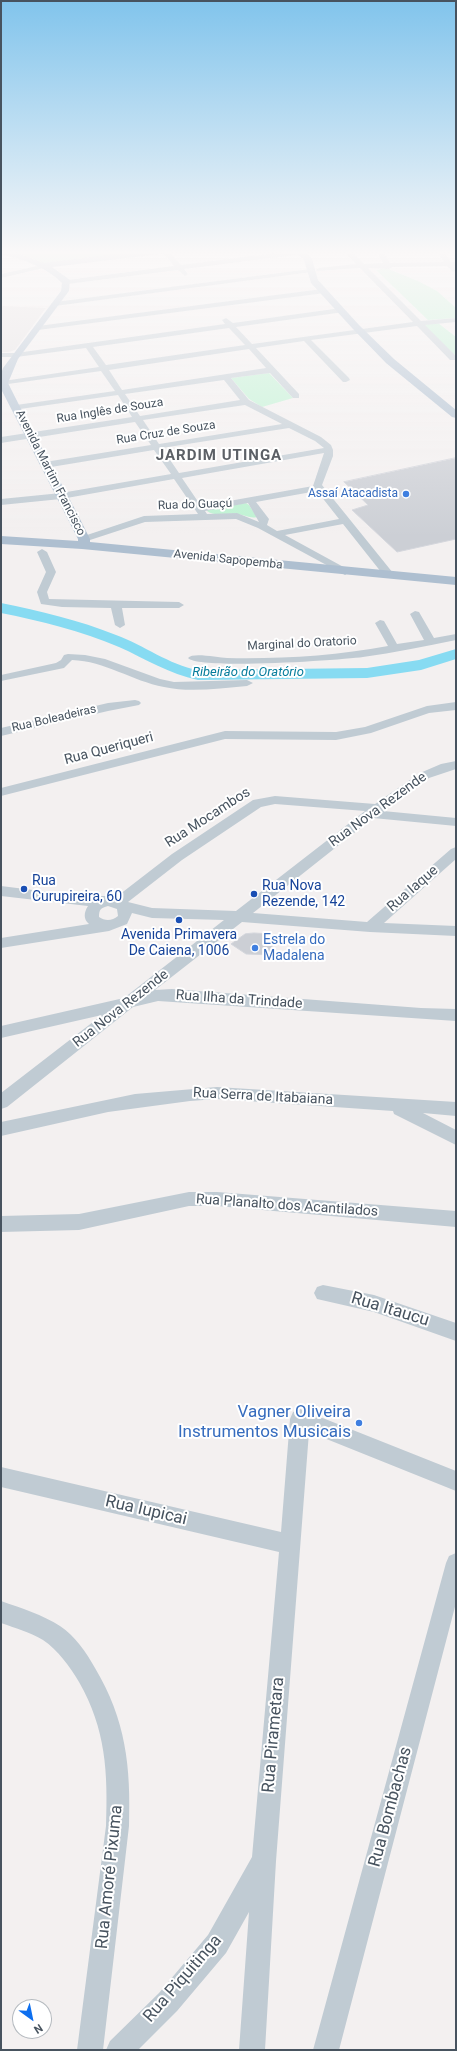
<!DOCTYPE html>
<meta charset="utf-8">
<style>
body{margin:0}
#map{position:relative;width:457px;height:2051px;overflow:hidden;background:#f3f0f0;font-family:Roboto,sans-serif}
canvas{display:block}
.frame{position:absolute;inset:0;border:2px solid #47535f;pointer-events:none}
.north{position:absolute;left:12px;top:1999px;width:40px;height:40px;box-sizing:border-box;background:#fff;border:1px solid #b5babf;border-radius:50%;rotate:147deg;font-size:11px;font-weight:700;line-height:16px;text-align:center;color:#47535f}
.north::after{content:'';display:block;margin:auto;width:14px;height:18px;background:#0e6fef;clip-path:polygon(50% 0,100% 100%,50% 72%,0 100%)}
</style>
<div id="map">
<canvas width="457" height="2051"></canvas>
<div class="frame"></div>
<div class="north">N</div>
</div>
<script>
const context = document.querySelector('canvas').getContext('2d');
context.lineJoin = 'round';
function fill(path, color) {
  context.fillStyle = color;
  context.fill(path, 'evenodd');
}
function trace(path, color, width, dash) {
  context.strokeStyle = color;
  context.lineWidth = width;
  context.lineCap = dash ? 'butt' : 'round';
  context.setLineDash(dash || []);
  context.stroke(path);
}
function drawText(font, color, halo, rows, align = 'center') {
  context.font = font + ' Roboto,sans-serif';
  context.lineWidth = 4;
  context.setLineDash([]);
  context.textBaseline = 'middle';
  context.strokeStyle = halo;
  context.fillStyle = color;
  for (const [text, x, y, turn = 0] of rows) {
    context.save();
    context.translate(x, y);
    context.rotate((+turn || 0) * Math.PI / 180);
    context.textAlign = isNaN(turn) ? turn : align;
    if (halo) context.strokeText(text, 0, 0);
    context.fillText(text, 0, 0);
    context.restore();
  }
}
const education = new Path2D(`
 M3 306 46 308 15 350 9 352H1V308Z`);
const green = new Path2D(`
 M10 250H151L44 263Z
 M386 268 418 281 437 291 456 308V318L428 320 376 270Z
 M438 323 456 337V356L422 325Z
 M269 373 293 398 262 407 249 399 231 378Z
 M246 503 249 505 257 517C250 519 245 515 238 514 228 513 215 517 207 511L208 509Z`);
const river = new Path2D(`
 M1 603C40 611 79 620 116 635 144 645 169 665 198 670L367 668 419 660 456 649V659L421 670 367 678 198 680C169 674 146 659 119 647 81 631 41 621 1 613Z`);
const building = new Path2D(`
 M456 458V539L397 552 352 510 368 505 344 482Z
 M254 933 272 934V955L246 954 231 944 245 934Z`);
const minor = new Path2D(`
 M161 250H167L181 265 300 250 305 252 302 254 184 269 188 274 185 276 178 270 67 284 63 282 67 280 174 266Z
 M343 250H350L364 264 383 263 376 250H382L390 263 444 262 436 250H443L451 262H456V266H454L456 271 453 272 447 266 392 267 389 269 368 268 421 321 456 318V322L425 325 456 356V360H450L417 326 311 340 349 378 350 380 346 382H343L304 341 256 348 299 394V398H293L270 373 231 378 249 400 321 437 331 445 333 450V456L322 485 393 573 394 575 393 577H385L343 524 285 535 349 570 350 572 345 575 258 528 236 519 145 522 87 541H81L79 539 81 537 144 516 198 514 174 479 61 499 1 505V499L61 493 171 474 154 450 45 468 41 465 45 462 151 445 135 422 1 443V437L132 417 118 395 13 410 12 408 16 405 115 391 101 371 1 385V381H3L99 367 86 348 16 357H1V353H16L225 324 222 320 226 318 233 323 341 308 345 310 344 312 236 327 252 344 413 322 360 268 317 271 316 270 319 268 356 264ZM229 328 245 345 106 365 93 347ZM249 349 266 368 122 390 109 370ZM224 380 240 400 140 416 125 394ZM245 405 282 424 159 444 143 420ZM289 428 315 441 324 448 179 473 162 448ZM324 453 313 486 201 506 182 478ZM317 491 339 519 277 531 267 525 269 519 256 502ZM248 503 259 522 237 513 207 514 205 511Z
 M42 265 45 267 44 268 1 278V274Z
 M310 269 312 270V272L55 306 51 304 55 302Z
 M322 289H325V293L38 330 34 328 38 326Z
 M42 549 47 552 56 572 47 592 49 599 179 602 184 605 179 608H122L125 625 120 628 115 625 111 608 62 607 41 604 37 592 46 572 37 552Z
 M415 611 419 612 434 638 456 634V640C425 646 394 653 363 657 342 660 198 670 188 658 193 652 218 658 227 658 280 659 335 656 388 646L375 623 380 620 384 621 397 644 424 640 410 614Z
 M68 654 85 655 105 659 160 679 174 682 247 680 253 683 247 686C220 688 191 693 164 687 132 681 105 661 72 660L64 668 1 681V675L56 663 61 660 64 655Z
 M135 700 139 701 141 703 139 705 108 711 1 736V728L108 703Z
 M456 702V710L429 713 371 733 336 740 225 739 1 796V788L225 731 336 732 365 727 427 706Z
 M456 761V769L429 778 383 811 456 818V826L373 818 253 913 367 922 451 849 456 847V859L384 923 456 926V936L370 932 242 922 155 990 172 989 421 1008 456 1009V1021L158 1001 133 1007 7 1107 1 1109V1093L102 1015 1 1038V1026L124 998 224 920 152 918 132 913 127 924 109 931 1 948V938L89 924C83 919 84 912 88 906L1 896V886L81 896H109L115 898 172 854 253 800 275 796 375 804 420 773 441 764ZM275 804 365 811 236 911 152 908 128 902 182 860 261 807ZM108 906 117 909 118 916C112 921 105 921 99 917 99 909 101 908 108 906Z
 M217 1087 456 1102V1116L423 1113 456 1130V1145L394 1114 393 1111 217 1099 190 1101 108 1112 1 1136V1122L135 1094Z
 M189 1192H217L456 1211V1227L217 1206H189L79 1230 1 1232V1216L79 1214Z
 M323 1285 374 1295 456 1323V1341L374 1312 317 1299 314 1293 317 1287Z
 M300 1409 456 1471V1491L309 1432 276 1861 265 2050H239L249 1912 226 1953 177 2011 138 2050H106L110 2041 159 1993 208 1935 252 1857 279 1552 1 1487V1467L281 1532 290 1419 293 1412Z
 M456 1553V1603L339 2050H313L446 1563 449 1556Z
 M1 1601C21 1608 43 1615 60 1626 75 1636 86 1652 95 1668 126 1720 131 1767 129 1826L103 2050H77L106 1826C108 1773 106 1729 79 1682 70 1667 58 1650 43 1640 30 1632 15 1628 1 1623Z`);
const major = new Path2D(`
 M1 250 12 251 44 263 146 250H172L168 253 52 267 70 280 69 291 18 359 8 383C34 436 64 486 90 539V542L456 577V585L82 549 1 544V536L78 541V539L1 389V374L3 368 61 291 62 283C46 267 23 259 1 254Z
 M295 250H304L312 259 318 280 359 325 394 359 456 410V418L452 417 386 363 353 329 311 283 304 260Z`);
const markers = [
 [406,494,4,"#3f7fe0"],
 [24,889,4,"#1a4fb4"],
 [254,894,4,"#1a4fb4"],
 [179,920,4,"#1a4fb4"],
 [255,948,4,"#3f7fe0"],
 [359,1423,4,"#3f7fe0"]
];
const farStreetnames = [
 ["Rua Inglês de Souza",110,411,-9],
 ["Rua Cruz de Souza",166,433,-9],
 ["Avenida Martim Francisco",50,473,63],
 ["Rua do Guaçú",195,505,-2],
 ["Avenida Sapopemba",228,560,6],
 ["Marginal do Oratorio",302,644,-3],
 ["Rua Boleadeiras",54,719,-13]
];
const farShopnames = [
 ["Assaí Atacadista",398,494]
];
const farWaternames = [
 ["Ribeirão do Oratório",248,673]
];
const streetNames = [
 ["Rua Queriqueri",109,749,-15],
 ["Rua Nova Rezende",378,810,-36],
 ["Rua Mocambos",208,818,-33],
 ["Rua Iaque",413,889,-41],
 ["Rua Ilha da Trindade",239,1000,4],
 ["Rua Nova Rezende",121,1009,-38],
 ["Rua Serra de Itabaiana",263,1097,3],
 ["Rua Planalto dos Acantilados",287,1206,4]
];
const transitNames = [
 ["Rua",32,881],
 ["Curupireira, 60",32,897],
 ["Rua Nova",262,886],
 ["Rezende, 142",262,902],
 ["Avenida Primavera",179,935,"center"],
 ["De Caiena, 1006",179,951,"center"]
];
const shopNames = [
 ["Estrela do",263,940],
 ["Madalena",263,956]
];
const farDistrictnames = [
 ["JARDIM UTINGA",219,456]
];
const nearStreetnames = [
 ["Rua Itaucu",390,1310,17],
 ["Rua Iupicai",146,1511,13],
 ["Rua Pirametara",274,1735,-85],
 ["Rua Bombachas",391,1807,-75],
 ["Rua Amoré Pixuma",110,1877,-84],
 ["Rua Piquitinga",183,1979,-49]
];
const nearShopnames = [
 ["Vagner Oliveira",351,1413],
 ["Instrumentos Musicais",351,1433]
];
fill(education, '#e4e1e2');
fill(green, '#bdf2d2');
fill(river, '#87dbf2');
fill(building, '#cccfd5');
trace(building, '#d4d6dc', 1);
fill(minor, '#c0cbd3');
fill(major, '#aebfd0');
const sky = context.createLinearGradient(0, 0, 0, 537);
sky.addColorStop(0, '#81c4ec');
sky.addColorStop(0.47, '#faf8f8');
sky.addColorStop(1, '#faf8f800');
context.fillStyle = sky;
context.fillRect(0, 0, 457, 537);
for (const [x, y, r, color] of markers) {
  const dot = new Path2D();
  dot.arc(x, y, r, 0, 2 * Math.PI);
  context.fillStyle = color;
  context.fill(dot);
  trace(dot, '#fff', 1.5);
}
drawText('12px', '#47535f', '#fff', farStreetnames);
drawText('12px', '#366cbe', '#fff', farShopnames, 'right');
drawText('italic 13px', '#067c9c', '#fff', farWaternames);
drawText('14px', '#47535f', '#fff', streetNames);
drawText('14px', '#164399', '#fff', transitNames, 'left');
drawText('14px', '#366cbe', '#fff', shopNames, 'left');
context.letterSpacing = '1px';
drawText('bold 15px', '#5c6066', '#fff', farDistrictnames);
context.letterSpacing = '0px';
drawText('17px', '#47535f', '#fff', nearStreetnames);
drawText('17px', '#366cbe', '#fff', nearShopnames, 'right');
</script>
